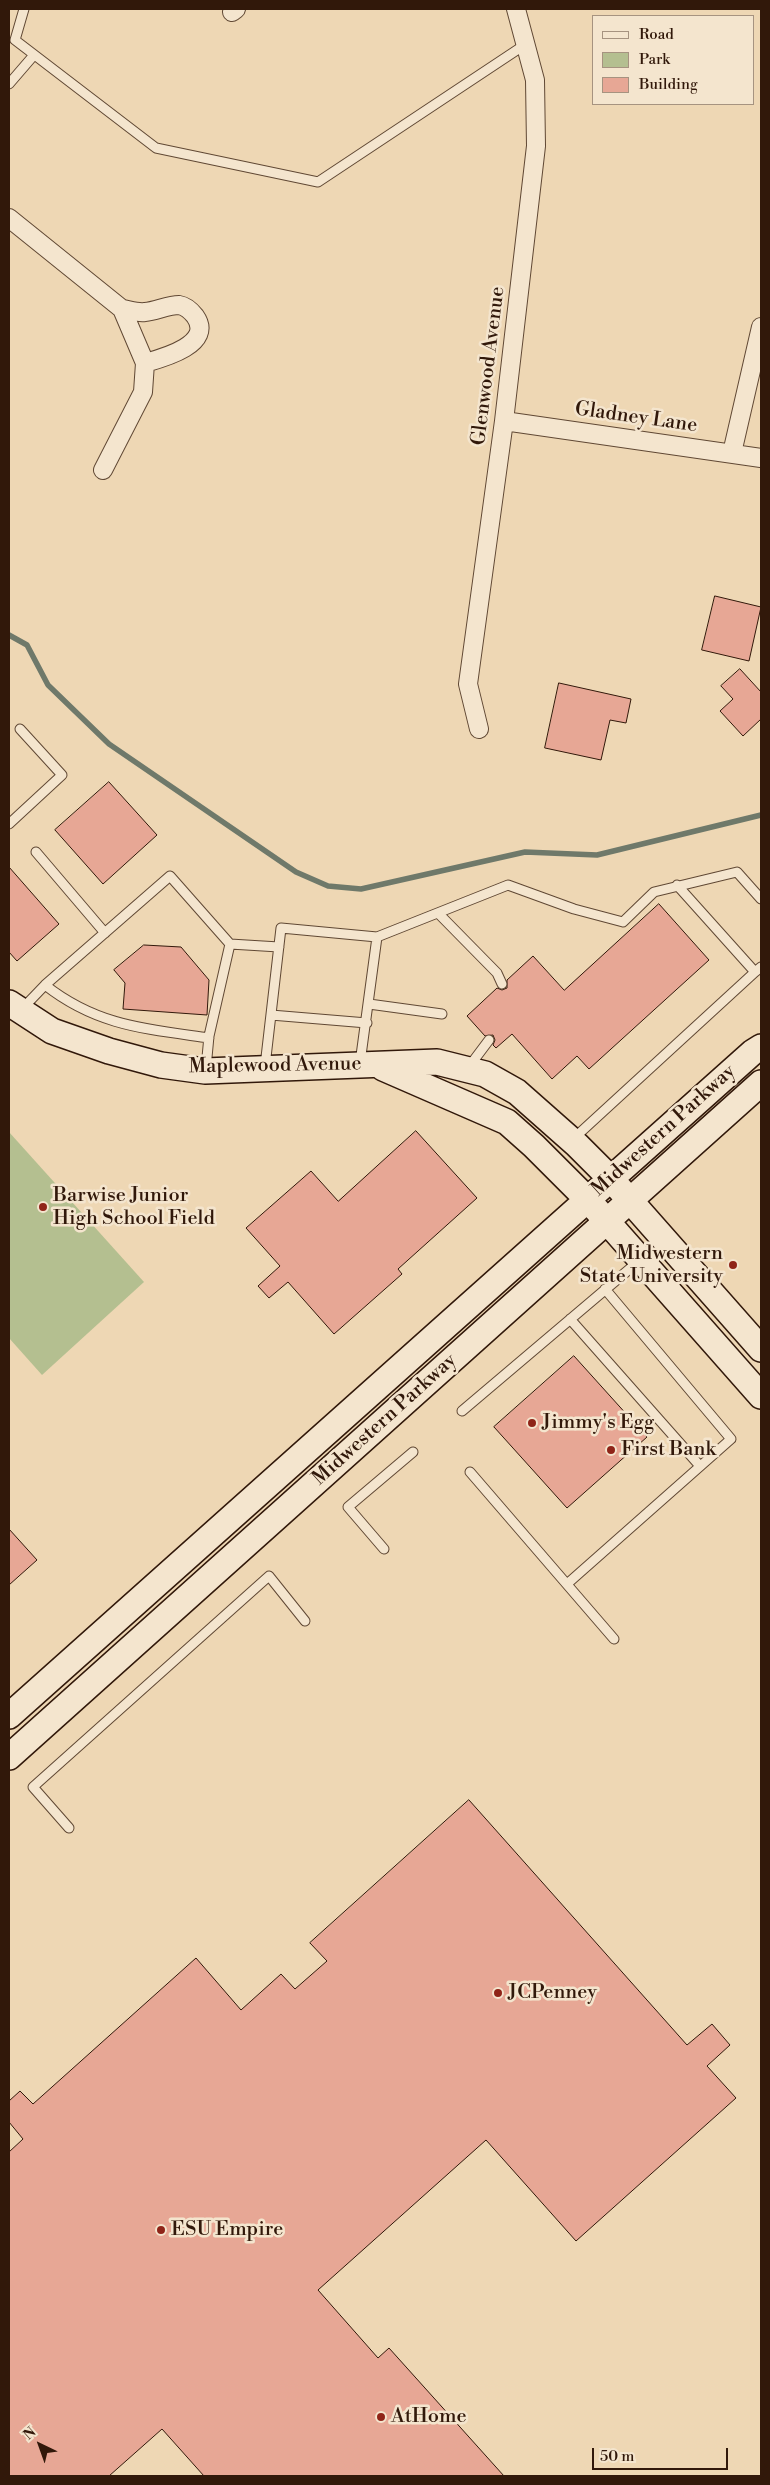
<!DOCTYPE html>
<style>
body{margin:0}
#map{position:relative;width:770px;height:2485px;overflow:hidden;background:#eed7b4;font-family:"Libre Bodoni",serif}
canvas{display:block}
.frame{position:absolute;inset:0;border:10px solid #31180a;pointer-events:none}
.legend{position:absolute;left:592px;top:15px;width:162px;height:90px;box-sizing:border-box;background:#f4e5ce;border:1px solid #a69380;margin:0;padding:6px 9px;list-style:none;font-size:15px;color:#31180a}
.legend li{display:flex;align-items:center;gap:10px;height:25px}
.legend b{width:25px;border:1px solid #a69380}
.north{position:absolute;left:15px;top:2420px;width:50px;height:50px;-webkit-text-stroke:4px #f4e5ce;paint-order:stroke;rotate:318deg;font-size:14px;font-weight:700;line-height:20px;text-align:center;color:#31180a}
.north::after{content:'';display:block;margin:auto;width:18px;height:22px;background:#31180a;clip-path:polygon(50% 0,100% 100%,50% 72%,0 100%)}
.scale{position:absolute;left:592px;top:2448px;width:136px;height:22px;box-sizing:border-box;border:2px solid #31180a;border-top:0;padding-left:6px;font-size:15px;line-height:18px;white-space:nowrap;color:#31180a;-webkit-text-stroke:4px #f4e5ce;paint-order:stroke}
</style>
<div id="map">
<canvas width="770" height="2485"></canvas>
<div class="frame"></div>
<ul class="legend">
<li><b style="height:6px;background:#f4e5ce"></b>Road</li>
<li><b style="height:14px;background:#b4bf90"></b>Park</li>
<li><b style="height:14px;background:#e7a795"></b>Building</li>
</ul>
<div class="north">N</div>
<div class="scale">50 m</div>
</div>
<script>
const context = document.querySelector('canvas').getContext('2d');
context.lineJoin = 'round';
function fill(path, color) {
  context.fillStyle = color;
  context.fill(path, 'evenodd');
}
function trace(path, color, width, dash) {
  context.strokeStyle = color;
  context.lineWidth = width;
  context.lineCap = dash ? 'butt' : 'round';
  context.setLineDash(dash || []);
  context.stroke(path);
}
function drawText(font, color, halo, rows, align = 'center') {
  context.font = font + ' "Libre Bodoni",serif';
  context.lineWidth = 5;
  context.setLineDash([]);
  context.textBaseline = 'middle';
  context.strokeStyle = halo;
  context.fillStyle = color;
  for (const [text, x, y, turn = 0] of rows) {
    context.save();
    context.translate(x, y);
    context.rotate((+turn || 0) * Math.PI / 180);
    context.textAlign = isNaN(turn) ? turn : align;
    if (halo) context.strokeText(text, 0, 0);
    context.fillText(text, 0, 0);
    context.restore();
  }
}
const green = new Path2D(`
 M9 1132 144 1282 42 1375 9 1338Z`);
const stream = new Path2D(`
 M9 635 27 645 48 685 109 744 296 872 328 886 361 889 525 852 597 855 761 815`);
const building = new Path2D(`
 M715 596 761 607 749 661 702 650Z
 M740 669 761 692V719L743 736 720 711 733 699 721 686Z
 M559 683 631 699 626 723 610 720 601 760 545 748Z
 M109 782 157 835 103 884 55 830Z
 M9 867 59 924 17 961 9 952Z
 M659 904 709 960 589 1069 577 1056 552 1079 512 1034 496 1048 493 1045 495 1040 493 1035 485 1036 467 1016 497 988 502 990 507 988V980L533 956 564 990Z
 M144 945 181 947 209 980 207 1015 123 1009 125 983 114 970Z
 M416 1131 477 1198 398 1269 402 1274 334 1334 288 1282 269 1298 258 1286 280 1266 246 1228 311 1171 338 1201Z
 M574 1356 647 1437 567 1508 494 1427Z
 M9 1529 37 1560 9 1585Z
 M469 1800 687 2045 712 2024 730 2045 707 2066 736 2098 576 2241 486 2140 318 2290 378 2358 389 2348 504 2476H204L162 2429 109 2476H9V2152L23 2139 9 2122V2101L20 2091 33 2104 196 1958 241 2010 281 1974 295 1989 327 1961 310 1943Z`);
const lane = new Path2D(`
 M24 9 15 40 156 148 318 182 526 44
 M9 84 34 55
 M9 824 62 775 20 729
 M36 852 105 933
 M677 885 755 972 761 967
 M438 913 497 973 502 984
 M45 985C97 1026 146 1029 209 1038
 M369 1004 442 1014
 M21 1010 45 985 170 876 230 944 279 947
 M271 1015 367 1023
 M360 1063 377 937 508 885 574 909 623 922 654 892 737 872 761 899
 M265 1066 281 928 377 937
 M206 1068 209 1036 230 944
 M468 1068 489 1040
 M572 1140 755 972
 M570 1319 700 1466
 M462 1411 639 1261
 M470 1472 614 1639
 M384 1549 348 1507 413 1452
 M567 1584 731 1439 605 1289
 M69 1828 33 1787 269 1576 305 1621`);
const street = new Path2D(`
 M232 12 236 9
 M9 218 122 309 145 363 143 392 103 470
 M122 309C129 310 137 313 145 312 156 311 168 305 179 305 185 306 191 311 195 316 215 344 163 358 145 363
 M504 421 761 458
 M732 453 761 327
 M479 729 468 684 504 421 536 146 535 80 516 9`);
const secondary = new Path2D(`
 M9 1003 52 1031 109 1051 161 1065 205 1071 437 1062 485 1074 517 1092 577 1145 611 1179 761 1349
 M383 1068 507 1122 534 1146 588 1200 761 1396
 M9 1716 753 1052 761 1047
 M9 1757 761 1083`);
const markers = [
 [43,1207,5,"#8f2418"],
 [733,1265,5,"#8f2418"],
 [532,1423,5,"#8f2418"],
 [611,1450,5,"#8f2418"],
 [498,1993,5,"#8f2418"],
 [161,2230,5,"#8f2418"],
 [381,2417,5,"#8f2418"]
];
const streetNames = [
 ["Glenwood Avenue",489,366,-83],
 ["Gladney Lane",636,418,8],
 ["Maplewood Avenue",275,1066,-1],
 ["Midwestern Parkway",664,1131,-42],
 ["Midwestern Parkway",385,1420,-42]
];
const poiNames = [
 ["Barwise Junior",53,1196],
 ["High School Field",53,1219],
 ["Midwestern",723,1254,"right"],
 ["State University",723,1277,"right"],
 ["Jimmy's Egg",542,1423],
 ["First Bank",621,1450],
 ["JCPenney",508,1993],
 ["ESU Empire",171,2230],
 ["AtHome",391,2417]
];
fill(green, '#b4bf90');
trace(stream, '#6f796a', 5.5);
fill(building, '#e7a795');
trace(building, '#31180a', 1);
trace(lane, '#604834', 11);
trace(street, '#604834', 20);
trace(secondary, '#31180a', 28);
trace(lane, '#f4e5ce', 9);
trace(street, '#f4e5ce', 18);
trace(secondary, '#f4e5ce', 25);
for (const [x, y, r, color] of markers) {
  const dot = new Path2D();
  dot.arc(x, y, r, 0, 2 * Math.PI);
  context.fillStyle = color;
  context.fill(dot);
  trace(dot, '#f4e5ce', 2);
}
drawText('20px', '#31180a', '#f4e5ce', streetNames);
drawText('20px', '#31180a', '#f4e5ce', poiNames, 'left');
</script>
